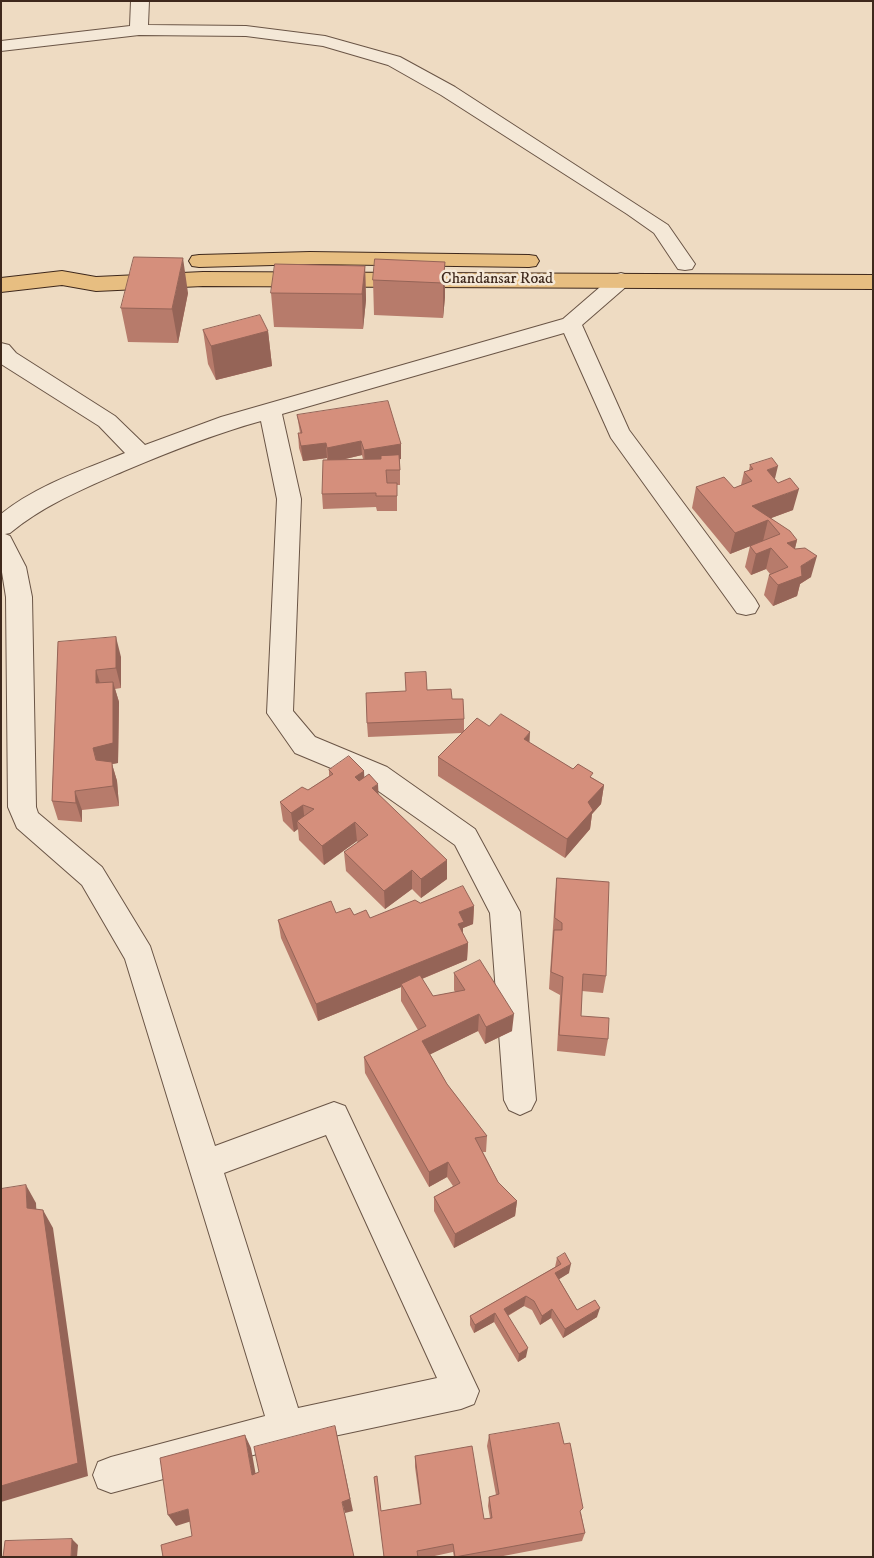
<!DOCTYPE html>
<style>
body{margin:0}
#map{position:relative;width:874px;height:1558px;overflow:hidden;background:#eedbc2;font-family:"IM FELL DW Pica",serif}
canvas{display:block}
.frame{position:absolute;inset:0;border:2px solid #3e281c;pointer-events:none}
</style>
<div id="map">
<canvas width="874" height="1558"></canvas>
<div class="frame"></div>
</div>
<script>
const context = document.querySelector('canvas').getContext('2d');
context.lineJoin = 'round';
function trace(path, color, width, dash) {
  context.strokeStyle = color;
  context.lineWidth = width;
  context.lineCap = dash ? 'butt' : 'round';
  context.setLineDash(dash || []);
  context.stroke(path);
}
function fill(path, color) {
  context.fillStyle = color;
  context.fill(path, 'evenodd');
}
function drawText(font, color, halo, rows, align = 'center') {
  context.font = font + ' "IM FELL DW Pica",serif';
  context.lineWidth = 5;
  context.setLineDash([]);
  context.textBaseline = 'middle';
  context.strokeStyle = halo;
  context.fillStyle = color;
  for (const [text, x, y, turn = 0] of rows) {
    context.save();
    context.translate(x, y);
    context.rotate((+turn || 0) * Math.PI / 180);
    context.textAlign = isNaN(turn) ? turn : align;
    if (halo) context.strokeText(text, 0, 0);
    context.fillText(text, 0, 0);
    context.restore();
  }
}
const minor = new Path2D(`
 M131 1H149L148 25 246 26 325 36 400 57 455 87 668 225 695 264 692 269 685 270 678 269 654 233 627 214 441 95 388 65 323 46 246 36 139 35 1 51V41L130 26Z
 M621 273 628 275 632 280 628 285 582 325 629 430 755 599 759 606 755 613 746 615 737 613 611 438 564 333 282 414 301 499 293 711 315 737 387 767 475 829 520 912 536 1100 531 1110 520 1115 509 1110 504 1100 490 913 455 845 367 783 295 753 267 713 277 499 261 421C214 434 169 452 124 471 83 489 44 505 10 533L5 534 10 536 26 567 32 597 36 807 38 813 102 867 150 946 215 1146 334 1102 345 1106 479 1391 474 1404 461 1409 287 1446 111 1493 98 1488 93 1475 98 1462 111 1457 265 1416 125 959 82 885 17 828 8 807 6 597 1 566V514C37 485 83 470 125 453L99 426 1 364V343L9 345 16 353 115 416 145 445 221 417 563 319 614 275ZM326 1135 437 1378 298 1408 224 1173Z`);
const major = new Path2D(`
 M310 252 529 255 536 256 539 261 536 266 529 267 310 264 199 267 192 266 189 261 192 256 199 255Z
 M62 271 96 277 203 272 873 275V289L203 286 96 291 62 285 1 292V278Z`);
const wall = new Path2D(`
 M445 262V297L443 318 374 315 373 280Z
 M365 266 366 300 363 329 274 327 271 293Z
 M188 293 178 343 128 342 121 308Z
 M203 330 268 331 272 366 216 380 208 364Z
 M297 415 401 444V459H400V485H397V511H377L376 507 323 509 322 494 327 460V458L303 461 299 448 298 433H300ZM362 455 363 459 341 460Z
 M750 465 775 479 793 510 771 518 797 540 795 548 811 577 800 584 797 596 773 606 764 595 769 575 770 574 766 569 751 575 745 567 750 546 763 541 730 554 692 508 696 487 734 488 741 485 744 472 749 470Z
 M58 642 121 657V688L115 689 119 702 118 763 112 764 117 781 119 806 82 810V822L58 820 52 801Z
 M427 690 452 699 464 719V731L489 726 530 743 573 769 593 778 604 785 601 804 592 814 590 829 565 858 438 776V757L462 733 368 737 367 723Z
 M329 770 364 771V778L379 795 447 860V879L421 898 412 889 385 909 346 871 344 852 358 843 357 841 324 865 299 840 298 829 294 832 283 821 280 802 308 790 329 776Z
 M557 878 606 976 603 993 582 991 581 1016 608 1039 605 1056 557 1051 560 995 549 989 555 896Z
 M420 903 474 906 473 924 463 928V934L468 943 467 960 422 979 433 996 455 992 454 990V973L512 1031 485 1044 478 1031 430 1054 447 1084 487 1136 486 1152H483L498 1182 517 1201 515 1216 454 1248 434 1211V1197L453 1186 447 1177 429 1187 365 1073 364 1057 418 1030 401 1001V987L318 1021 281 938 278 920 336 913 354 915 370 918Z
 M557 1258 569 1273 559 1279 577 1310 597 1317 563 1338 551 1318 540 1325 532 1310 524 1306 508 1316 526 1357 518 1362 494 1322 474 1333 470 1325V1316L555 1267Z
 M489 1435 581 1513 585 1533 582 1541 498 1557H454L453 1552 430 1557H384L381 1511 420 1504 415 1467V1456L484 1519 490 1518 488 1506 489 1497 496 1495 487 1446Z`);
const shadedWall = new Path2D(`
 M183 258 188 293 178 343 172 309Z
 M445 262V297L443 318V283Z
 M365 266 366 300 363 329 362 294Z
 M268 331 272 366 216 380 211 346Z
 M361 441 362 455 328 463 327 448Z
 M326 443 327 458 303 461 301 446Z
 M401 444V459L365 465 364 450Z
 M778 466 773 487 767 470Z
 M799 489 793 510 747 527 752 506Z
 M768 520 763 541 730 554 735 533Z
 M797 540 792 561 787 543Z
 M771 548 766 569 751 575 756 554Z
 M817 556 811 577 800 584 797 596 773 606 778 585 801 566Z
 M116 637 121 657V688L116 668Z
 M96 670 102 690 96 683Z
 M113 682 119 702 118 763 112 764 117 781 119 806 113 786 99 768 93 748Z
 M530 732 529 752 524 739Z
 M364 771 365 790 355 777Z
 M378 784 379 803 372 788Z
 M604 785 601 804 592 814 590 829 565 858 567 839 588 802Z
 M75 791 82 810V822L76 803Z
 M303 805 305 824 297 821 298 829 294 832 291 813Z
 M355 822 357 841 324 865 322 846Z
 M447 860V879L421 898V879Z
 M412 870V889L385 909 384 891Z
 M474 906 473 924 463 928V940L457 942 459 912Z
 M468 943 467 960 402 987 401 984V987L318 1021 316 1004Z
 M479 1014 478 1031 423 1058 422 1041Z
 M514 1014 512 1031 485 1044 486 1027Z
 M448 1162 447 1177 429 1187V1172Z
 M26 1185 36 1203 37 1225 27 1208Z
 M517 1201 515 1216 454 1248 455 1234Z
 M43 1210 53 1228 88 1476 1 1502V1486Z
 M571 1264 569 1273 553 1283 555 1273Z
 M526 1296 524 1306 503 1318 504 1309Z
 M600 1308 597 1317 563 1338 565 1329Z
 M552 1309 551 1318 540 1325 542 1316Z
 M495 1313 494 1322 474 1333 475 1325Z
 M528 1348 526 1357 518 1362 519 1354Z
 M335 1426 353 1511 345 1513 342 1502Z
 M245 1435 251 1448 258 1487 252 1475Z
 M188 1509 195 1520 176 1526 168 1515Z
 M72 1539 78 1545 77 1557H71Z`);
const building = new Path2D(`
 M134 257 183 258 172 309 121 308Z
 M375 259 445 262 443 283 373 280Z
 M275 264 365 266 362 294 271 293Z
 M260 315 268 331 211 346 203 330Z
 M388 401 401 444 364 450 361 441 327 448 326 443 301 446 298 433H302L297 415Z
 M399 455 400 470H386L387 483H397V496H376V493L322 494 323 460 381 459V456Z
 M772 458 778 466 767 470 778 483 790 478 799 489 752 506 790 531 797 540 787 543 795 549 805 548 817 556 801 566 802 576 778 585 769 575 788 567 771 548 756 554 750 546 780 534 768 520 735 533 696 487 724 477 734 488 752 481 744 472 753 469 750 465Z
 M116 637V668L96 670V683L113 682V743L93 748 96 760 112 762 113 786 75 791 76 803 52 801 58 642Z
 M426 672 427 690 451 689 452 699H463L464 719 367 723 366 693 406 691 405 673Z
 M501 714 530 732 524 739 573 769 578 764 593 773 590 777 604 785 588 802 593 810 567 839 438 757 477 718 489 726Z
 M349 756 364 771 355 777 359 781 369 774 378 784 372 788 447 860 421 879 412 870 384 891 344 852 368 835 355 822 322 846 297 821 314 809 303 805 291 813 280 802 302 787 308 790 333 774 329 770Z
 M557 878 609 882 606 976 583 974 581 1016 609 1018 608 1039 559 1035 563 977 551 972 554 930H562V923L555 918Z
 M463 886 474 906 459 912 464 922 458 924 468 943 316 1004 278 920 331 901 336 913 350 908 354 915 366 910 370 918 415 900 420 903Z
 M480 960 514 1014 486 1027 479 1014 422 1041 447 1084 487 1136 475 1138 498 1182 517 1201 455 1234 434 1197 460 1183 448 1162 429 1172 364 1057 426 1026 401 984 420 975 433 996 465 990 454 973Z
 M26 1185 27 1208 43 1210 78 1463 1 1486V1189Z
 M565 1253 571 1264 555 1273 577 1310 595 1300 600 1308 565 1329 552 1309 542 1316 534 1301 526 1296 504 1309 528 1348 519 1354 495 1313 475 1325 470 1316 561 1264 557 1258Z
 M559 1423 564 1444 570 1443 583 1508 580 1511 585 1533 455 1557 453 1544 417 1551 418 1557H384L374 1477 377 1476 381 1511 421 1504 415 1456 472 1446 484 1519 492 1518 489 1497 499 1494 489 1435Z
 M335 1426 350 1499 342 1502 354 1557H163L161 1545 192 1536 188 1509 168 1515 160 1458 245 1435 252 1475 259 1472 254 1447Z
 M72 1539 71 1557H3L5 1541Z`);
const farStreetnames = [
 ["Chandansar Road",497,280]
];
trace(minor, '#6a5546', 2);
trace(major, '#3e281c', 2);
fill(minor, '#f4e8d7');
fill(major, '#e7be81');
fill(wall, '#b77b6b');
fill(shadedWall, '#956457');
fill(building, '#d58f7c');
trace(building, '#956457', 1);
drawText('16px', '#3e281c', '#f4e8d7', farStreetnames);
</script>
